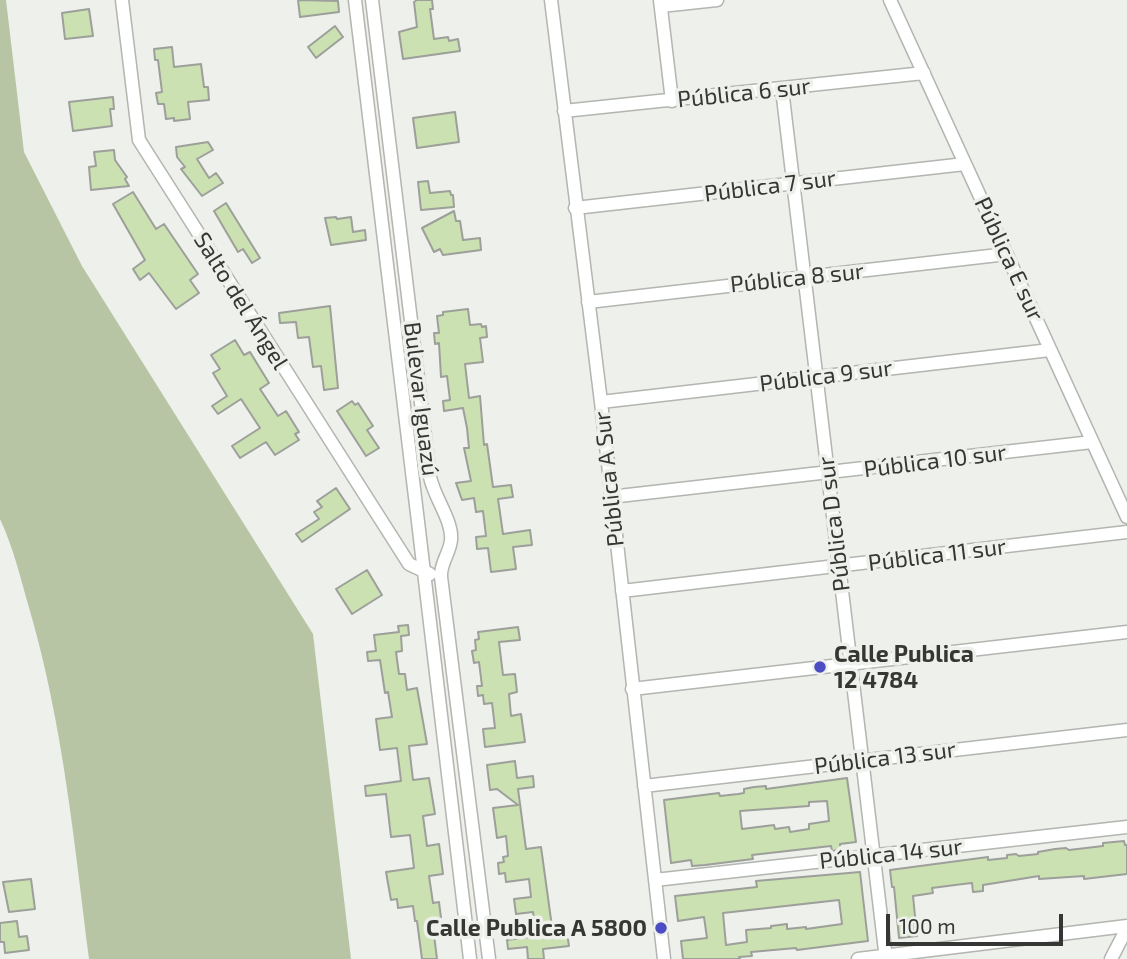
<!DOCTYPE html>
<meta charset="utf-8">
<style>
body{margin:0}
#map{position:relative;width:1127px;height:959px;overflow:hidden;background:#eef0eb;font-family:"Exo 2",sans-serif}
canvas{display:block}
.scale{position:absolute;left:886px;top:914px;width:177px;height:32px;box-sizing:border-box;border:4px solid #363735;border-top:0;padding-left:9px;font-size:21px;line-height:24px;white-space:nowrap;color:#363735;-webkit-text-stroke:5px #eef0eb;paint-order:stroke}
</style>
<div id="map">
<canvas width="1127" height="959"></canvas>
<div class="scale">100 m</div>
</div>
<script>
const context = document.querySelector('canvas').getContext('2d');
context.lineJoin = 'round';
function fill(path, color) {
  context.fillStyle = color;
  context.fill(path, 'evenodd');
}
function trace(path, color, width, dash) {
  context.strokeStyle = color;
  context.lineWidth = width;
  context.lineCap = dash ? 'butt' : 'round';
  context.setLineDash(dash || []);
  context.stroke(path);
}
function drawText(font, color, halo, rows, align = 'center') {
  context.font = font + ' "Exo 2",sans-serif';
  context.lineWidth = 7;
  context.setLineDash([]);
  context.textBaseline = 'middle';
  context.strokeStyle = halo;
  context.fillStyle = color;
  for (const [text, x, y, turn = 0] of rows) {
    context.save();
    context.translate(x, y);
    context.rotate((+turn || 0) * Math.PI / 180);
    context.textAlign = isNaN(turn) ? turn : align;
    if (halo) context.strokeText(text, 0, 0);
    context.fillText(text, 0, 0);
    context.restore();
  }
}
const green = new Path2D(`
 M0 0H6L24 152 82 266 313 634 351 959H89C74 841 63 725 30 611 21 580 14 549 0 519Z`);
const building = new Path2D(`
 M298 0 338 1 339 12 300 17Z
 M417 0H432L433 9H430L434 39 448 37 449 41 458 39 460 51 403 59 399 32 417 27 414 2Z
 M89 9 93 36 65 39 62 13Z
 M335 26 343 37 316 58 308 47Z
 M172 47 174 67 201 64 204 87H208L209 100 188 102 190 119 174 121V118L166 119 164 104H158L156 93 162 92 158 60H155L154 49Z
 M113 97 114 109H110L112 126 73 131 69 102Z
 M455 112 459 142 417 148 413 118Z
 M208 142 213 150 197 159 209 178 216 173 223 183 202 196 181 169 185 167 177 157 176 147Z
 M114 150 115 160 127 177 125 179 129 186 91 190 89 167 96 166 94 152Z
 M428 181 430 193 450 191 451 195H453L454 207 421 210 418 182Z
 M133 192 156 229 164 224 198 274 190 280 199 293 176 309 149 273 140 280 133 269 145 260 113 204Z
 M226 203 260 258 252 263 243 249 238 252 214 211Z
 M454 211 456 221H460L463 240 480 238 481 250 443 255 440 249 434 252 422 228Z
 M336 217 337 219 351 217 353 232 365 230 366 240 331 245 325 218Z
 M330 306 338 388 324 390 321 366 313 367 309 337 298 338 296 322 280 323 279 313Z
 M468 309 470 325 481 324 482 327 486 326 487 337 480 338 483 362 465 364 469 398 480 396 484 445 487 444 493 487 511 485 513 497 498 499 503 534 530 530 532 545 513 547 516 569 491 572 488 548 477 549 476 537 486 536 483 511 476 512 474 498 462 500 456 483 471 481 464 448H469L467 428 463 408 444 411 443 401 450 400 447 376 441 377 439 343 435 344 434 333H439L437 316 443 315V312Z
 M235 340 244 355 250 352 269 383 260 389 278 416 286 411 299 432 295 434 299 440 275 455 266 442 240 458 232 446 260 428 241 399 218 414 212 406 227 396 213 373 220 369 211 355Z
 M352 401 355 405 358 403 373 426 367 430 379 448 366 456 337 411Z
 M336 488 350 509 302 542 296 534 319 519 314 512 322 507 317 501Z
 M367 570 382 595 352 614 336 589Z
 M408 625 409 635 401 636 402 651 396 652 399 674H405L407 690 417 688 427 744 409 746 413 780 429 778 435 814 423 816 427 846 439 844 443 874 429 876 433 903 439 902 441 918 432 919 437 959H422L417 921H415L413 906 398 908 397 899 391 900 386 872 414 868 410 835 391 837 386 794 366 796 365 786 401 781 397 748 380 750 376 719 392 717 388 692 385 693 380 660 368 661 367 652 376 651 374 635 399 632 398 626Z
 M518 627 520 640 499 642 503 675 515 674 517 692 509 694 511 716 521 714 525 742 485 747 483 729 495 728 492 703 484 704 483 695 478 696 477 686H482L479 662 474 663 472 651 476 650 475 640 479 639 478 632Z
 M515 761 517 778 533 776 534 787 518 789 526 849 541 847 553 934 567 932 569 946 543 949 544 959H528L527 947 508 949 507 940 536 936 533 912 516 914 514 899 531 897 529 879 506 882 505 873 499 874 498 863 504 862 503 857 508 856 506 836 497 838 493 808 518 805 497 789 490 790 487 765Z
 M847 778 856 842 840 844V850L832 851 831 846 752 855 753 859 705 865 692 866 691 860 671 863 664 800 719 793 720 796 738 794 744 793V789L754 787 766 786V789ZM827 801 829 821 809 824V829L790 832 789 827 775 829 774 825 742 829 740 811 809 806V802Z
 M1124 841 1125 845H1127V874L1084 879V876L1039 879V876L983 885V891L973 892 972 883 963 884 932 888 933 893 913 896 917 936 899 938 894 887H892L890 870 988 857V860L1007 858V855L1016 854 1019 856 1038 854V852L1055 849 1066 848 1069 850 1103 846V843Z
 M860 872 868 941 797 950 796 948 751 952 752 956 739 957 740 959H683L681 941 707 938 704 917 678 921 675 896 757 887 756 881ZM839 900 842 924 806 929V927L787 929V924L771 926V928L746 930 747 942 726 945 723 913Z
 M31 879 35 909 9 912 3 882Z
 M17 921 19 937 27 936 29 950 5 953 4 942H0V923Z`);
const minor = new Path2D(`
 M122 0 139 140 409 564 430 574
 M355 0C393 320 433 639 470 959
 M372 0 430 477C434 497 453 521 451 540 450 553 440 563 441 577L489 959
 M551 0 601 402 664 959
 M660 0 672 101
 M890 0 1127 517
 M661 6 717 0
 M782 89 886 959
 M564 111 924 73
 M575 208 965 164
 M588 302 1007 254
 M601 402 1050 350
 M610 497 1092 442
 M622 591 1127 532
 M632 689 1127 632
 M644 786 1127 730
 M655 880 1127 827
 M858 959 1127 926
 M1111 959 1127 928`);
const markers = [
 [820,667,7,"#4d4dc3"],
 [661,928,7,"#4d4dc3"]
];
const streetNames = [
 ["Pública 6 sur",744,93,-6],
 ["Pública 7 sur",770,186,-7],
 ["Pública E sur",1009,259,65],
 ["Pública 8 sur",797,278,-6],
 ["Salto del Ángel",241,301,58],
 ["Pública 9 sur",826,376,-7],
 ["Bulevar Iguazú",421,399,83],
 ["Pública 10 sur",935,461,-7],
 ["Pública A Sur",609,479,-96],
 ["Pública D sur",834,524,-97],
 ["Pública 11 sur",937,555,-7],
 ["Pública 13 sur",885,758,-7],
 ["Pública 14 sur",891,854,-6]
];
const poiNames = [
 ["Calle Publica",834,654],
 ["12 4784",834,680],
 ["Calle Publica A 5800",647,928,"right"]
];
fill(green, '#b7c5a5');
fill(building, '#cbe1b1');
trace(building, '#9d9f9a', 2);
trace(minor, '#b2b5b0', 15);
trace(minor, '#fff', 12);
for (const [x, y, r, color] of markers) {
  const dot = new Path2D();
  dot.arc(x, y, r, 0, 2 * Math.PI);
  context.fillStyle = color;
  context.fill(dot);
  trace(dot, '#eef0eb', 2.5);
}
drawText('23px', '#363735', '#eef0eb', streetNames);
drawText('bold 23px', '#363735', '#eef0eb', poiNames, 'left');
</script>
